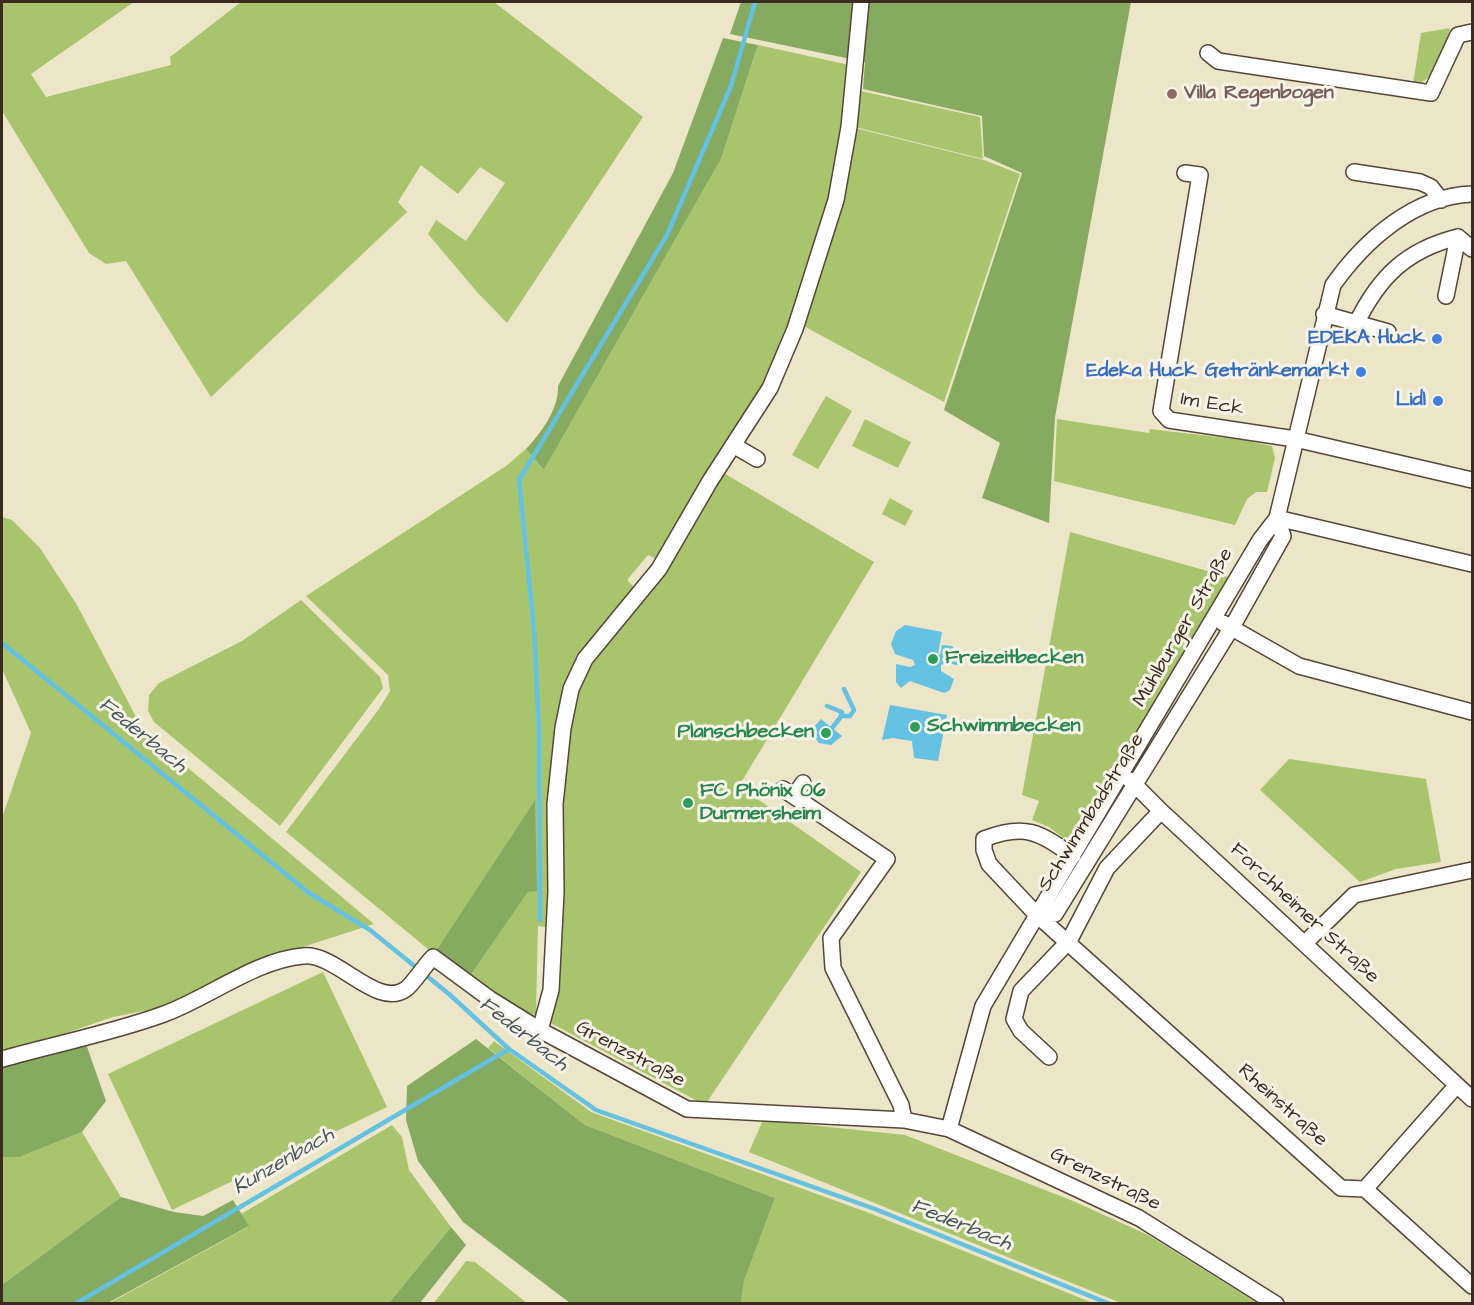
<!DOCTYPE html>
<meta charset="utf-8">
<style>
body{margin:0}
#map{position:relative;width:1474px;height:1305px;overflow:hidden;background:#ede5c8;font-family:"Architects Daughter",sans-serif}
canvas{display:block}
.frame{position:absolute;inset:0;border:3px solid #3b2a1e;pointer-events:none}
</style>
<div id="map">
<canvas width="1474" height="1305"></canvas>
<div class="frame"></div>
</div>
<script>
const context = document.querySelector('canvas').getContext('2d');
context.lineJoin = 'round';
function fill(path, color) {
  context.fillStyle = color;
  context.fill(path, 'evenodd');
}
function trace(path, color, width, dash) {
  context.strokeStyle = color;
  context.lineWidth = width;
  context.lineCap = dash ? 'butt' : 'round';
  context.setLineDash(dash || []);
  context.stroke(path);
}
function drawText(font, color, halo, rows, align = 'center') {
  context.font = font + ' "Architects Daughter",sans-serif';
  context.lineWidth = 6;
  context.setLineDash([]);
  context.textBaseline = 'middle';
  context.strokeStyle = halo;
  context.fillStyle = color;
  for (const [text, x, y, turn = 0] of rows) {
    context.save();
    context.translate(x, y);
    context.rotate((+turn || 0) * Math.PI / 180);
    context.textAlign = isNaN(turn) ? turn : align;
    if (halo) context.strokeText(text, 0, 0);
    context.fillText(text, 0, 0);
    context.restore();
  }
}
const green = new Path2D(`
 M2 2H134L31 74 46 97 171 65 170 57 241 2H494L643 117 507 323 477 292 428 234 436 220 466 241 505 183 480 167 458 194 421 165 398 202 407 212 211 397 126 261 106 264 89 253 2 111Z
 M1450 28C1446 45 1435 85 1413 84L1421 33Z
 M758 45 854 66 828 202 791 329 755 402 658 560 648 555 627 580 635 588 574 666 551 928 538 926 536 1014 526 1016 468 979 528 892 534 802 434 954 286 832 379 709 390 691 388 675 306 596 506 466 526 449 544 470 721 159Z
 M856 90 980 117 983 159 851 126Z
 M851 127 984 160 1020 174 944 402 800 324Z
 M826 396 852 411 818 469 792 455Z
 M865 419 911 442 898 468 852 446Z
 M1057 419 1149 433 1150 429 1243 440 1272 446 1275 458 1267 492H1256L1247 499 1235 525 1054 481Z
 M722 472 874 562 739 786 861 872 705 1105 545 1020 560 775 577 684Z
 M890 498 913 511 905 526 882 514Z
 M2 517 12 520 40 548 77 605 143 730 374 924 250 964 169 1006 113 1017 2 1055V818L31 733 2 669Z
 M1070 532 1232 578 1070 843 1049 827 1032 820 1039 801 1022 795Z
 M301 600 380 677 383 688 280 826 154 722 148 711 149 695 159 683 242 641Z
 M1289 759 1426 779 1441 862 1396 869 1360 882 1260 790Z
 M323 972 387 1107 172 1210 108 1074Z
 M494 1041 591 1112 872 1214 1093 1303H741L744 1281 775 1198 585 1125 488 1048Z
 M763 1120 905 1135 1073 1201 1148 1235 1257 1303H1121L749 1152Z
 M392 1125 402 1137 409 1170 451 1227 389 1303 108 1304 248 1227 241 1214Z
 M82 1132 121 1197 3 1284 2 1303V1157L21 1156Z
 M466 1261 475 1262 527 1303H434Z`);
const forest = new Path2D(`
 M741 2H1131L1055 417 1049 523 982 498 1000 443 944 410 1022 173 984 156 982 116 863 89 865 62 730 34Z
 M723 38 758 45 721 159 544 470 526 449C541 433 559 409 558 386L673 173Z
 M535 800 537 891 528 892 468 979 434 954Z
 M476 1039 585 1125 775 1198 744 1281 741 1303H570L463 1222 418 1161 406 1120 407 1086Z
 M85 1041 106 1101 82 1132 19 1157H2V1063Z
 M121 1197 174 1212 203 1216 233 1200 249 1226 108 1303H3V1284Z
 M451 1227 466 1245 420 1303H389Z`);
const water = new Path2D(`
 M905 625 942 632 938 654 940 655 942 645 952 646 958 654V658L964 659 962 666 947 663 941 665V671L954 679 950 690 944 693 910 681 901 688 896 682V664L910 667 915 665 913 660 895 654 891 644 896 631Z
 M890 705 947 715 938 761 914 758 912 741 893 738 882 740Z
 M821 719 842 736 831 745 819 743 813 735 814 727Z`);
const stream = new Path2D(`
 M2 643 309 893 370 930 449 994 509 1049 596 1110 875 1209 1110 1304
 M827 706 842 712 840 718 832 728
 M841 716H850L854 710 844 689
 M540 920 539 731 534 629 519 480 667 235 731 86 755 2
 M75 1304 509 1049`);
const minor = new Path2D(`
 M1208 53 1218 61 1431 93 1458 35 1472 32
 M1354 172 1420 182 1431 187 1441 200
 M1185 173 1200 175 1161 411 1169 420 1295 439 1472 480
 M1446 296 1458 237
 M1324 314 1388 332
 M1356 324C1379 277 1406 250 1458 237L1472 249
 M733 445 757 459
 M1277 518 1472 564
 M1223 623 1299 666 1472 712
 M1130 780 1161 811 1472 1099
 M783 789 887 859 831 938 833 968 901 1105 904 1120
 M794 796 803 783
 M1073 856C1039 832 1025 823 984 839V850L989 864 1037 915 1341 1188 1365 1189 1472 1286
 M1037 915 1055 914 1232 627 1283 536 1277 518
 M1305 943 1354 895 1472 870
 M540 1030 551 990 556 892 555 804 563 728 571 689 585 659 659 569 710 481 770 388 795 329 836 200 849 127 861 2
 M1049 1057 1021 1031 1014 1019 1021 991 1069 941 1107 868 1161 811
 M2 1059C55 1044 112 1033 164 1014 208 998 256 960 303 956 336 952 377 1010 406 989 413 984 425 965 433 957L490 999 540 1030 687 1109 904 1120 949 1129 1139 1218 1276 1304
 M949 1129 983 1006 1260 540 1277 518 1333 285C1365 240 1414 196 1472 194
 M1365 1189 1457 1085`);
const markers = [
 [1172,94,6,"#8d6e63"],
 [1437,339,6,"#3f7fe0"],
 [1361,372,6,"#3f7fe0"],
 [1438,401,6,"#3f7fe0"],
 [933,659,6,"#2e9e5b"],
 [915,727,6,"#2e9e5b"],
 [826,733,6,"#2e9e5b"],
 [688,803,6,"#2e9e5b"]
];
const educationNames = [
 ["Villa Regenbogen",1184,94]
];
const shopNames = [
 ["EDEKA Huck",1425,339],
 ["Edeka Huck Getränkemarkt",1349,372],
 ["Lidl",1426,401]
];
const streetNames = [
 ["Im Eck",1212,405,10],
 ["Mühlburger Straße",1184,628,-60],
 ["Schwimmbadstraße",1092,813,-58],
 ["Forchheimer Straße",1304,914,43],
 ["Grenzstraße",630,1055,28],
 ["Rheinstraße",1282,1106,42],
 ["Grenzstraße",1105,1180,26]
];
const leisureNames = [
 ["Freizeitbecken",945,659],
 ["Schwimmbecken",927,727],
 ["Planschbecken",814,733,"right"],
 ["FC Phönix 06",700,792],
 ["Durmersheim",700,815]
];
const waterNames = [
 ["Federbach",142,736,39],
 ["Federbach",523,1035,38],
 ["Kunzenbach",284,1162,-30],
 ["Federbach",961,1226,22]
];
fill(green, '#a8c56d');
fill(forest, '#86aa60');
fill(water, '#64c1e2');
trace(stream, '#64c1e2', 4.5);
trace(minor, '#564638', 18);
trace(minor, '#fff', 15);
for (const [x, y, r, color] of markers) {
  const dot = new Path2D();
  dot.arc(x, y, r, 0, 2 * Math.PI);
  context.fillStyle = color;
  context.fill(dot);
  trace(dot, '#f7f3e8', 2);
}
drawText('bold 20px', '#785e54', '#f7f3e8', educationNames, 'left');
drawText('bold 20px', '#366cbe', '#f7f3e8', shopNames, 'right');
drawText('20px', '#3b2a1e', '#f7f3e8', streetNames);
drawText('bold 20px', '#27864d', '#f7f3e8', leisureNames, 'left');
drawText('italic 21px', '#475759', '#f7f3e8', waterNames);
</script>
